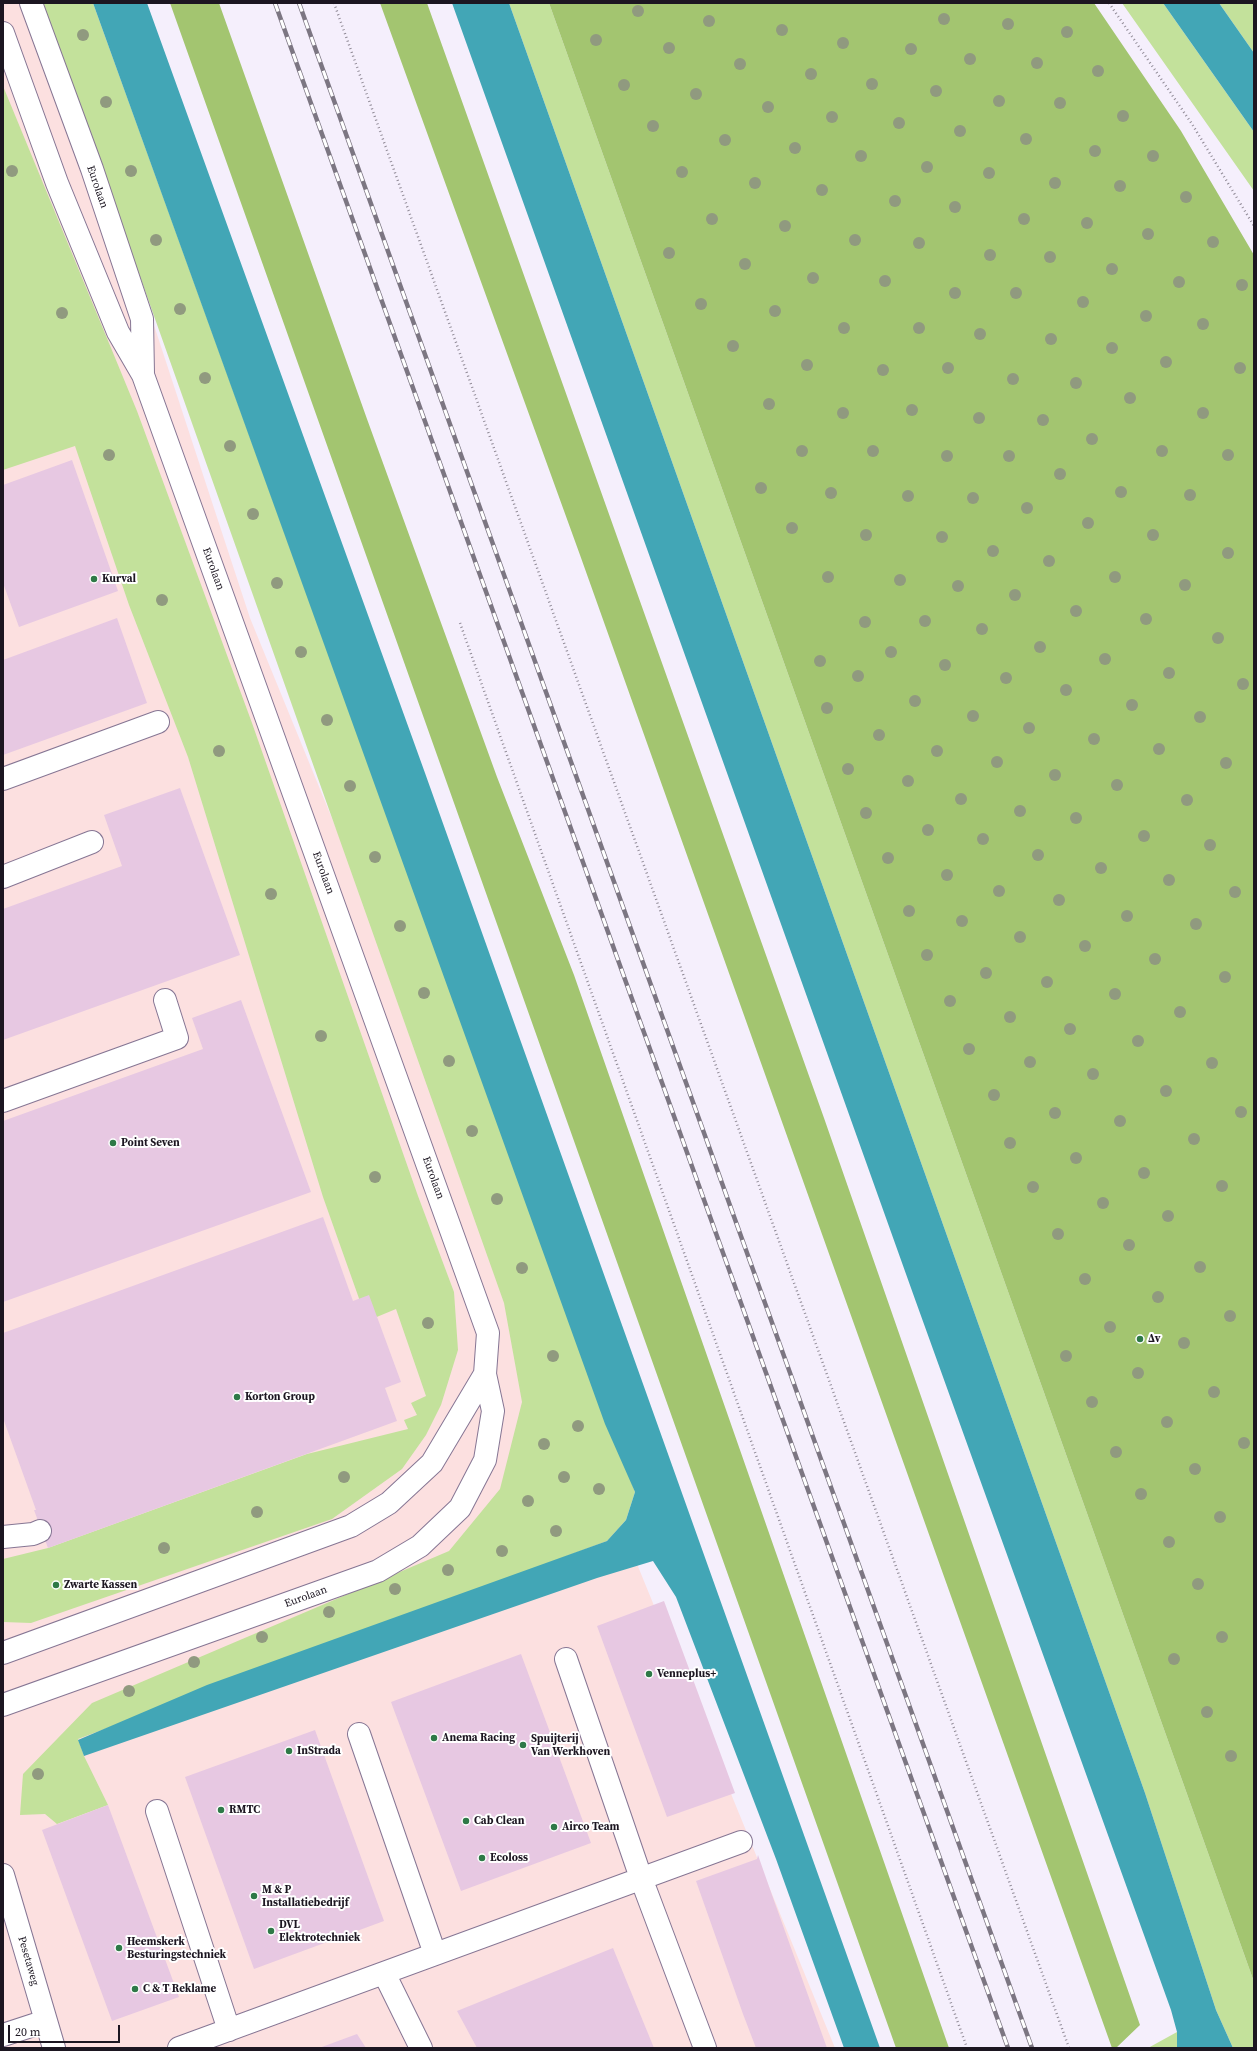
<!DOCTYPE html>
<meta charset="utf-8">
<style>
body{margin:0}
#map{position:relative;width:1257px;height:2051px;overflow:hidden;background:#f5effc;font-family:"Source Serif 4",serif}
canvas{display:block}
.frame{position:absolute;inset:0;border:4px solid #1c1621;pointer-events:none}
.scale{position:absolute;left:8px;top:2025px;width:112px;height:18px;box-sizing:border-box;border:2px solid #1c1621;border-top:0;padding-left:5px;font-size:12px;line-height:14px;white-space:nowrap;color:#1c1621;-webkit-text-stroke:3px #fff;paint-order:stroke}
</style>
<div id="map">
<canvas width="1257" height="2051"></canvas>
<div class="frame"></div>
<div class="scale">20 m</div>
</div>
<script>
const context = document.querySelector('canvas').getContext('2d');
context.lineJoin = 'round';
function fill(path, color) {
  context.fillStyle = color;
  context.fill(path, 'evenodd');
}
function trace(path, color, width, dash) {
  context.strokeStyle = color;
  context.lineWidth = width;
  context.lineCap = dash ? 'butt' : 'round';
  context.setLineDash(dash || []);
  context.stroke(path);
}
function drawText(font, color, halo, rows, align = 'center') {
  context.font = font + ' "Source Serif 4",serif';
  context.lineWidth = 4;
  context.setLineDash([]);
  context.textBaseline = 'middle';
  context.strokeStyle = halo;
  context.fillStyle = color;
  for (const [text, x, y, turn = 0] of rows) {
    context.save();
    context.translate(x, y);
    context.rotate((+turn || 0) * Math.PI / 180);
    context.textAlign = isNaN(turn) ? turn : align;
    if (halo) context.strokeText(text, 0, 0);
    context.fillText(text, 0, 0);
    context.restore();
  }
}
const industrial = new Path2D(`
 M3 3H42L150 313 250 618 835 2048H3Z`);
const green = new Path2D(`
 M43 3H93L396 841 635 1492 626 1520 607 1541 78 1739 84 1756 108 1805 57 1824 45 1814 20 1815 23 1774 92 1703 449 1551 500 1489 522 1402 504 1303Z
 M509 3H549L1254 1982V2048H1233L1216 2010 1145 1793Z
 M1122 3H1163L1254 132V191Z
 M1219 3H1254V53Z
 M3 86 137 411 252 723 418 1196 454 1292 458 1350 441 1405 426 1435 402 1469 332 1519 31 1623 3 1622V1559L48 1548 307 1454 408 1429 404 1420 417 1415 411 1403 426 1396 396 1309 367 1321 323 1197 188 757 129 605 75 446 3 470Z
 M1177 2032V2048H1148Z`);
const forest = new Path2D(`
 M170 3H219L367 419 497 777 574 975 949 2048H896Z
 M380 3H427L824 1118 1140 2025 1116 2048H1112L580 555Z
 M549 3H1094L1181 131 1254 255V1982Z`);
const water = new Path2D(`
 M93 3H147L425 773 880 2048H844L776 1859 676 1597 653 1561 597 1578 84 1756 78 1740 207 1685 607 1541 626 1520 635 1492 605 1424Z
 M452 3H509L1145 1793 1216 2010 1233 2048H1177V2032L1171 2010 916 1302Z
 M1163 3H1219L1254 53V132Z`);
const building = new Path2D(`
 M72 460 118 591 19 627 3 583V485Z
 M117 618 147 703 3 755V660Z
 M180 788 240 955 3 1040V909L122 866 104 815Z
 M241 1000 311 1192 3 1302V1121L203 1049 192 1018Z
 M323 1217 353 1301 369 1295 401 1382 385 1388 397 1421 48 1548 34 1510H36L3 1418V1333Z
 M664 1601 735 1793 667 1817 597 1626Z
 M521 1654 591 1843 461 1891 391 1702Z
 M315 1730 384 1921 254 1969 185 1777Z
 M108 1805 179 1997 112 2021 42 1830Z
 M758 1855 772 1895 827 2048H756L743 2014 696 1881 757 1859Z
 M613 1948 654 2048H477L457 2011Z
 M357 2034 366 2048H319Z`);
const path = new Path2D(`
 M334 3 1069 2048
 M1109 3 1192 124 1254 226
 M460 623 967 2048`);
const minor = new Path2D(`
 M3 779 158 722
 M3 877 92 842
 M3 1101 177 1038 165 1000
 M3 1537 33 1534 40 1531
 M566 1659 641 1878 705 2048
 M359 1734 435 1954
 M157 1811 229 2030
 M3 1875 54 2048
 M384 1973 421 2048
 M3 2035 46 2021
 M179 2048 741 1842`);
const major = new Path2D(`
 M31 3 92 169 142 319 143 374
 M3 33 57 183 118 332 143 375 488 1333 485 1374 493 1411 485 1460 460 1508 420 1546 378 1571 3 1705
 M3 1653 351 1526 389 1503 432 1463 485 1374`);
const rail = new Path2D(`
 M275 3 1008 2048
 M299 3 1032 2048`);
const trees = [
 [638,11],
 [944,19],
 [709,21],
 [1008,24],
 [782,30],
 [1067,32],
 [83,35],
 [596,40],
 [843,43],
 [669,48],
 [911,49],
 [970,59],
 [1037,63],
 [740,64],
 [1098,71],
 [811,74],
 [872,84],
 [624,85],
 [936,91],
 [696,94],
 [999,101],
 [106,102],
 [1060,103],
 [768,107],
 [1123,116],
 [832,117],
 [899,123],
 [653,126],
 [960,131],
 [1026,139],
 [725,140],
 [795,148],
 [1095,151],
 [861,156],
 [1153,156],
 [927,167],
 [12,171],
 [131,171],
 [682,172],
 [989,173],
 [755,183],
 [1055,183],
 [1120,186],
 [822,190],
 [1186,197],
 [895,201],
 [955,207],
 [712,219],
 [1024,219],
 [1087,223],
 [785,226],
 [1148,234],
 [156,240],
 [855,240],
 [1213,242],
 [919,243],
 [669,253],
 [990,255],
 [1050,257],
 [745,264],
 [1112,269],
 [813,278],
 [885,281],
 [1179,282],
 [1242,285],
 [955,293],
 [1016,293],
 [1083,302],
 [701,304],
 [180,309],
 [775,311],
 [62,313],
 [1146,316],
 [1203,324],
 [844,328],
 [919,328],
 [980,334],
 [1051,339],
 [733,346],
 [1112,348],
 [1166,362],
 [807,365],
 [948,368],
 [1240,368],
 [883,370],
 [205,378],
 [1013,379],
 [1076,383],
 [1130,398],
 [769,404],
 [912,410],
 [843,413],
 [1203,413],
 [979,418],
 [1043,420],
 [1092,439],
 [230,446],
 [802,451],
 [873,451],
 [1162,451],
 [109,455],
 [1228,455],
 [947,456],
 [1009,456],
 [1060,474],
 [761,488],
 [1121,492],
 [831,493],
 [1190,495],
 [908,496],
 [973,498],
 [1027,508],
 [253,514],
 [1088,523],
 [792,528],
 [866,535],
 [1153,535],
 [942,537],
 [993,551],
 [1228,553],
 [1049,561],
 [828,577],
 [1115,577],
 [900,580],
 [277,583],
 [1185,585],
 [958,586],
 [1015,595],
 [162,600],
 [1076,611],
 [1146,619],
 [925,621],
 [865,622],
 [982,629],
 [1218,638],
 [1040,647],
 [301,652],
 [891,652],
 [1105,659],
 [820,661],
 [945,665],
 [1169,673],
 [858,676],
 [1006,678],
 [1243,684],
 [1066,690],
 [915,701],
 [1132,705],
 [827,708],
 [973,716],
 [1200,717],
 [327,720],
 [1029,728],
 [879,735],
 [1094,739],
 [1159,749],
 [219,751],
 [937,751],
 [997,762],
 [1226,763],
 [848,769],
 [1055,775],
 [908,781],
 [1117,785],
 [350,786],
 [961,799],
 [1187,800],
 [1020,811],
 [866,813],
 [1076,818],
 [928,830],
 [1144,836],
 [983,839],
 [1210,845],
 [1038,855],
 [375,857],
 [888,858],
 [1101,868],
 [947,875],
 [1169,880],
 [999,891],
 [1235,892],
 [271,894],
 [1059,900],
 [909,911],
 [1127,916],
 [962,921],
 [1196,924],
 [400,926],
 [1020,937],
 [1085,946],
 [927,955],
 [1155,959],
 [986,973],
 [1225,977],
 [1047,982],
 [424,993],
 [1115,994],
 [950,1001],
 [1180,1012],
 [1010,1017],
 [1070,1029],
 [321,1036],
 [1138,1041],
 [969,1049],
 [449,1061],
 [1030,1062],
 [1212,1063],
 [1093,1074],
 [1166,1091],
 [994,1095],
 [1241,1112],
 [1055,1113],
 [1120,1121],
 [472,1131],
 [1194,1139],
 [1010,1143],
 [1076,1158],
 [1144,1173],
 [375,1177],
 [1222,1186],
 [1033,1187],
 [497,1199],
 [1103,1203],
 [1168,1216],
 [1058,1234],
 [1129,1245],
 [1200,1267],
 [522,1268],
 [1085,1279],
 [1158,1297],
 [1230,1316],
 [428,1323],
 [1110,1327],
 [1184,1343],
 [553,1356],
 [1066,1356],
 [1138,1373],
 [1214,1392],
 [1092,1402],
 [1167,1422],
 [578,1426],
 [1244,1443],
 [544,1444],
 [1116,1452],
 [1195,1469],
 [344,1477],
 [564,1477],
 [599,1489],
 [1141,1494],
 [528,1501],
 [257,1512],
 [1220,1517],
 [556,1531],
 [1169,1542],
 [164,1548],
 [502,1551],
 [448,1570],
 [1198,1584],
 [395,1589],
 [329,1612],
 [262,1637],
 [1222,1637],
 [1174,1659],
 [194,1662],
 [129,1691],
 [1207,1712],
 [1231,1756],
 [38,1774]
];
const markers = [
 [94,579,4,"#2e7947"],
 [113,1143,4,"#2e7947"],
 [1140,1339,4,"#2e7947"],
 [237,1397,4,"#2e7947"],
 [56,1585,4,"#2e7947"],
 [649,1674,4,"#2e7947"],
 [434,1738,4,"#2e7947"],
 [523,1745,4,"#2e7947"],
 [289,1751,4,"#2e7947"],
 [221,1810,4,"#2e7947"],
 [466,1821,4,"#2e7947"],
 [554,1827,4,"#2e7947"],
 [482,1858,4,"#2e7947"],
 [254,1896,4,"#2e7947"],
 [271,1931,4,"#2e7947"],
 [119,1948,4,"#2e7947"],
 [135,1989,4,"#2e7947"]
];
const streetNames = [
 ["Eurolaan",97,187,71],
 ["Eurolaan",213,569,70],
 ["Eurolaan",323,873,70],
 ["Eurolaan",433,1178,70],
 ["Eurolaan",306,1597,-20],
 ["Pesetaweg",28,1961,74]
];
const poiNames = [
 ["Kurval",102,579],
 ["Point Seven",121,1143],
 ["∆v",1148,1339],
 ["Korton Group",245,1397],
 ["Zwarte Kassen",64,1585],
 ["Venneplus+",657,1674],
 ["Anema Racing",442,1738],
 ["Spuijterij",531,1739],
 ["Van Werkhoven",531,1752],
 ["InStrada",297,1751],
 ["RMTC",229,1810],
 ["Cab Clean",474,1821],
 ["Airco Team",562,1827],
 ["Ecoloss",490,1858],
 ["M & P",262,1890],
 ["Installatiebedrijf",262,1903],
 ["DVL",279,1925],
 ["Elektrotechniek",279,1938],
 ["Heemskerk",127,1942],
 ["Besturingstechniek",127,1955],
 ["C & T Reklame",143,1989]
];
fill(industrial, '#fce0e0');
fill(green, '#c3e19b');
fill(forest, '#a3c570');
fill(water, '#42a6b6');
fill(building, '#e7c8e2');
trace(minor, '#867694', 24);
trace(major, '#867694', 24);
trace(path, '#928c98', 2.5, [1, 3]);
trace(minor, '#fff', 22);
trace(major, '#fff', 22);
trace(rail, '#7c7682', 4.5);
trace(rail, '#fff', 3, [9]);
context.fillStyle = '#909a7f';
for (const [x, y] of trees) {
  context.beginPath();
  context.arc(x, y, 6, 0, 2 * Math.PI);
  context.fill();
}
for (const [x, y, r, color] of markers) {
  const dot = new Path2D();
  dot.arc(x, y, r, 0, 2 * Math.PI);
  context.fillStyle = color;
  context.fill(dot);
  trace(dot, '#fff', 1.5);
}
drawText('11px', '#1c1621', '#fff', streetNames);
drawText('bold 11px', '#1c1621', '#fff', poiNames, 'left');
</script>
